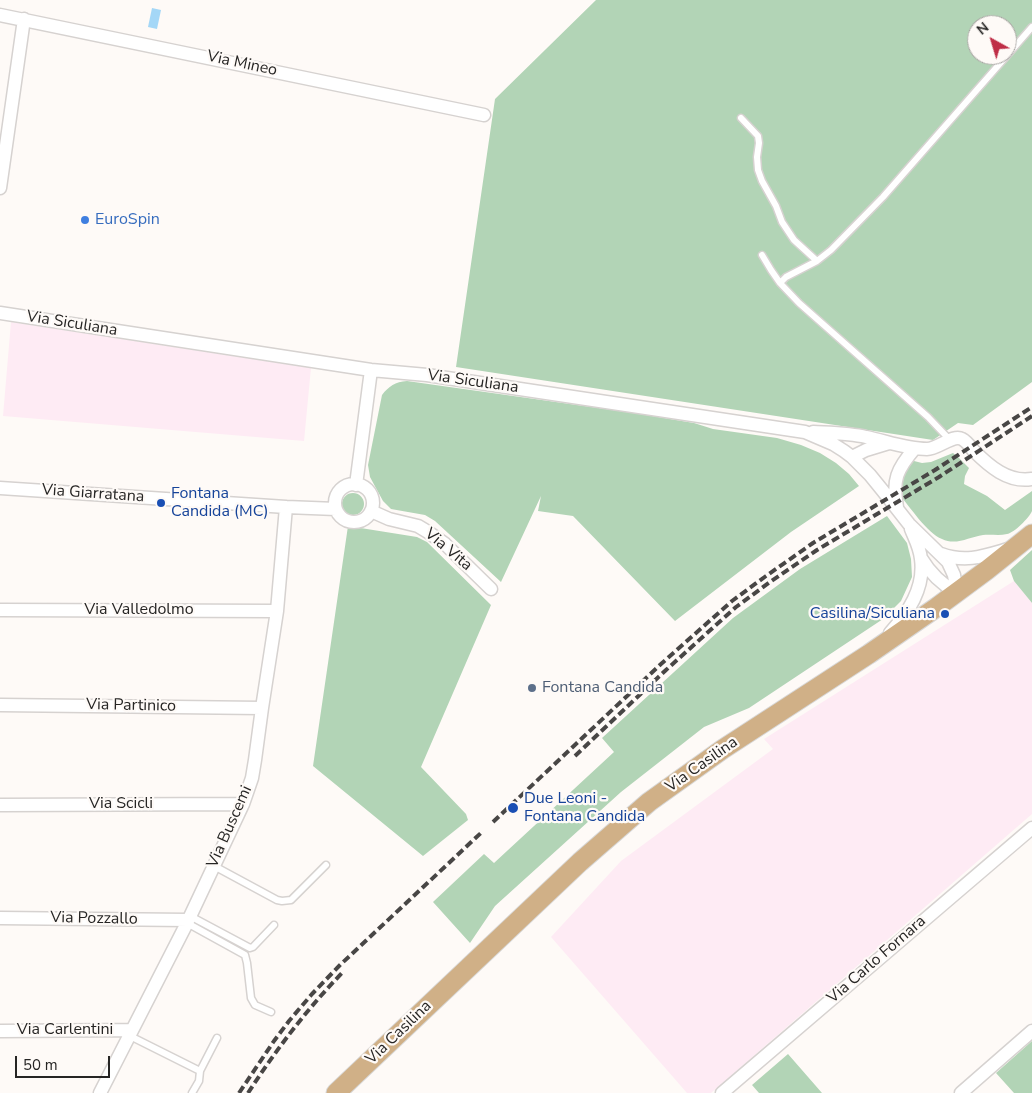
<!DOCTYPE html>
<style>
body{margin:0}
#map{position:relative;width:1032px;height:1093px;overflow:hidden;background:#fefaf7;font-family:"Nunito Sans",sans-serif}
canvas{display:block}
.north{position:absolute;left:967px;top:15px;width:50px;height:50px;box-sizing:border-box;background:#fefaf7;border:1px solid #a8a5a3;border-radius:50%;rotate:321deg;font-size:14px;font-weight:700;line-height:20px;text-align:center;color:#262524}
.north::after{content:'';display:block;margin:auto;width:18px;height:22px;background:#bf2e47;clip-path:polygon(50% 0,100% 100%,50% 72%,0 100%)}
.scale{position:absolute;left:15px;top:1056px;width:95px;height:22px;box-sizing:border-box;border:2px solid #262524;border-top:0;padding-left:6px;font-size:15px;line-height:18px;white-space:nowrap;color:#262524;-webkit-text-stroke:4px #fefaf7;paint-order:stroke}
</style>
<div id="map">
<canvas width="1032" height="1093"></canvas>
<div class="north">N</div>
<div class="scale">50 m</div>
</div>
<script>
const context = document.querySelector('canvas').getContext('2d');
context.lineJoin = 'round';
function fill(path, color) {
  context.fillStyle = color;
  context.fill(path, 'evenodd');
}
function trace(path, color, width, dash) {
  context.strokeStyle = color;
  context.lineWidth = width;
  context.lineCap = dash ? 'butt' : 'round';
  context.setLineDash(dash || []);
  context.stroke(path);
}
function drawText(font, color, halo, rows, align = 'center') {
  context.font = font + ' "Nunito Sans",sans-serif';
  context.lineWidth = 4.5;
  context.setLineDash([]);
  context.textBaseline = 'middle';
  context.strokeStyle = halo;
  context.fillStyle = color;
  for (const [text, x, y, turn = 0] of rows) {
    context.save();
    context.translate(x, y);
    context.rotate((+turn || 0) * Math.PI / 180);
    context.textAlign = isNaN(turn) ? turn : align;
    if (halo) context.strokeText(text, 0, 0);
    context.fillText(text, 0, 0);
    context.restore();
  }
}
const industrial = new Path2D(`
 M11 322 311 368 304 441 3 416Z
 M1014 581 1032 603V814L711 1093H687L551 937 621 861 773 749 764 739Z`);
const green = new Path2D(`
 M596 0H1032V382L973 425 958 423 933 440 456 367 495 99ZM977 25H1007V55H977Z
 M407 381 634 413 694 423 713 429 777 438 801 445 820 453 836 463 849 474 859 486 791 532 675 621 573 516 538 511 541 496 501 582 435 521 425 515 391 509 383 501 377 490 370 477 368 465 382 395C389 386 395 382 407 381Z
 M953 453 959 458 969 468 965 476 964 484 987 496 1005 510 1032 491C1032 497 1032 506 1032 511 1029 518 1014 533 1007 534 999 536 991 534 983 535 969 537 956 546 942 539 927 533 910 507 899 494L905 463 914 461 922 463 931 462Z
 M342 504a11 11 0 1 1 22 0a11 11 0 1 1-22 0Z
 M887 516 907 543 911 559 912 577 901 601 883 619 749 708 704 727 621 792 495 906 470 943 433 902 484 854 494 863 614 752 602 738 733 618 800 569Z
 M348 526 417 537 427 542 491 605 421 767 466 814 468 820 423 856 313 766Z
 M1032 550V603L1014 581 1010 570Z
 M1032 1041V1093H1014L996 1073Z
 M788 1054 822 1093H759L752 1085Z`);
const water = new Path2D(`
 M152 8 161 10 157 29 148 27Z`);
const service = new Path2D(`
 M741 118 758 136 759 143 757 157 758 170 762 181 776 206 782 222 794 240 817 261
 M762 255 771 270 780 283
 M950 440 928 417 799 303 780 283 786 277 817 261 831 250 883 197 1032 27
 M214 866 277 900 282 901 291 900 326 865
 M190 916 250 948 253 947 274 925
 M187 923 245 955 247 963 251 998 255 1005 271 1012
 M128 1035 200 1071
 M192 1093 199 1081 200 1071 217 1038`);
const minor = new Path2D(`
 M0 15 484 115
 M0 188 24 19
 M0 313 371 370 427 375 805 432 833 444 844 451 852 457 870 475 883 491 909 524 948 562 954 575 957 593
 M813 432C831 433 849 433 866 437 886 441 906 449 927 449 938 449 953 434 962 439 966 441 970 446 973 450 989 466 1008 483 1032 479
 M852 457 866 450 889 443
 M335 503a19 19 0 1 1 38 0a19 19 0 1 1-38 0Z
 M356 485 371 370
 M0 488 286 507 336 509
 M897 507C892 480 897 469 915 448
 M371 511 389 519 418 526 428 532 445 544 491 589
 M941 554C966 563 984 556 1008 549
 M921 558C930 573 941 584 957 593
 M0 610 277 611
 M890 633C908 613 925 588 921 559 920 548 915 539 911 529
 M0 705 262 708
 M0 805 243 804
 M0 918 188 920
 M0 1031 131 1030
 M100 1093 187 923 243 804 252 778 255 760 262 708 277 611 286 507
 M722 1093 1032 828
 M961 1093 1032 1031`);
const primary = new Path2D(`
 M336 1093 580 862 649 802 723 749 869 654 937 607 987 570 1032 534`);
const rail = new Path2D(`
 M575 756 666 670 736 607 770 582 817 550 939 477 1032 416
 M493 822 661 664 732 601 766 576 813 543 935 470 1032 407
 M239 1093 274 1041 289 1021 312 994 340 965 483 831
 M248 1093C276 1050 306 1010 342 973`);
const markers = [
 [85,220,5,"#3f7fe0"],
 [161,503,5,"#1a4fb4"],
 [945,614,5,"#1a4fb4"],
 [532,688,5,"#5c6f8a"],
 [513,808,6,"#1a4fb4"]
];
const streetNames = [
 ["Via Mineo",242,64,12],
 ["Via Siculiana",72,324,9],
 ["Via Siculiana",473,382,8],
 ["Via Giarratana",93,494,4],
 ["Via Vita",448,550,40],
 ["Via Valledolmo",139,610],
 ["Via Partinico",131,706,1],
 ["Via Casilina",702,765,-35],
 ["Via Scicli",121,804],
 ["Via Buscemi",230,827,-66],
 ["Via Pozzallo",94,919,1],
 ["Via Carlo Fornara",877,960,-41],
 ["Via Carlentini",65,1030],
 ["Via Casilina",399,1033,-44]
];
const shopNames = [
 ["EuroSpin",95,220]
];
const transitNames = [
 ["Fontana",171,494],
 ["Candida (MC)",171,512],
 ["Casilina/Siculiana",935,614,"right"],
 ["Due Leoni -",524,799],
 ["Fontana Candida",524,817]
];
const serviceNames = [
 ["Fontana Candida",542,688]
];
fill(industrial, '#feebf4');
fill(green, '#b2d4b6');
fill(water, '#a4d7f7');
trace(service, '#d6d2d0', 9);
trace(minor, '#d6d2d0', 15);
trace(primary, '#d8d8d8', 21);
trace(service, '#fff', 6);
trace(minor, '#fff', 12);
trace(primary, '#d0b087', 19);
trace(rail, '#484645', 4, [8, 4]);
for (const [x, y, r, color] of markers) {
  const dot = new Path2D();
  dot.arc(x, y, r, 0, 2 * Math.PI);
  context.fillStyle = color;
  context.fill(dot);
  trace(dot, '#fefaf7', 2);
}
drawText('16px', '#262524', '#fefaf7', streetNames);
drawText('16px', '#366cbe', '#fefaf7', shopNames, 'left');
drawText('16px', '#164399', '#fefaf7', transitNames, 'left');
drawText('16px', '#4e5e75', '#fefaf7', serviceNames, 'left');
</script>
